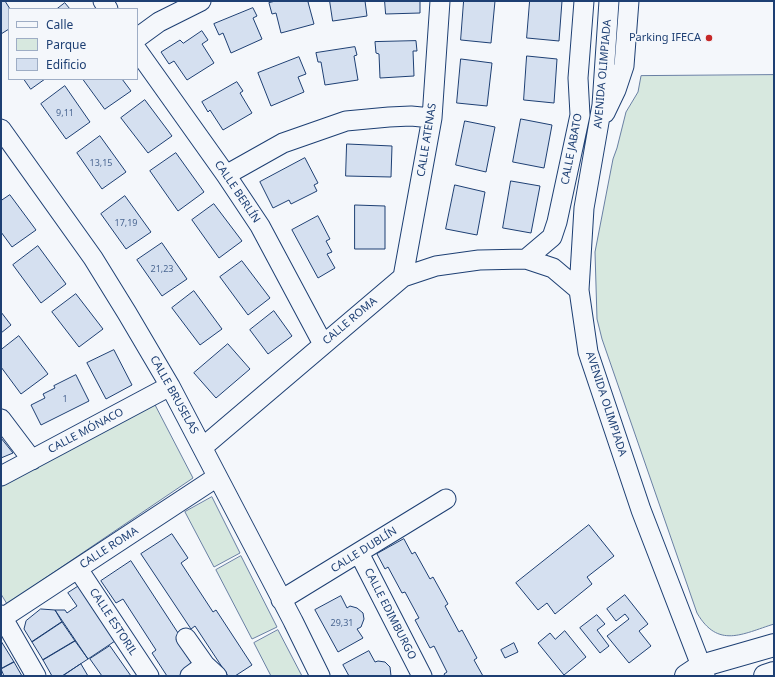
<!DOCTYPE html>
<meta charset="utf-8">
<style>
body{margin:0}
#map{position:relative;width:775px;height:677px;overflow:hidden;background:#f4f7fb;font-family:"Noto Sans",sans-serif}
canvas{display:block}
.frame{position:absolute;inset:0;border:2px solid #1d3f73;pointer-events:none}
.legend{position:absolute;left:8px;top:8px;width:130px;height:72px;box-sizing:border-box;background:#f4f7fb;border:1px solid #9eadc5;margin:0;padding:5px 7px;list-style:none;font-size:12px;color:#1d3f73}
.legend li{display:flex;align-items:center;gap:8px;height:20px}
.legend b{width:20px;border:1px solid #9eadc5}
</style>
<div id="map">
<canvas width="775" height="677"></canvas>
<div class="frame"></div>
<ul class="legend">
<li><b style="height:5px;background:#f4f7fb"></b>Calle</li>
<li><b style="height:11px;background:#d7e8df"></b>Parque</li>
<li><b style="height:11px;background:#d5e0f0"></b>Edificio</li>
</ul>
</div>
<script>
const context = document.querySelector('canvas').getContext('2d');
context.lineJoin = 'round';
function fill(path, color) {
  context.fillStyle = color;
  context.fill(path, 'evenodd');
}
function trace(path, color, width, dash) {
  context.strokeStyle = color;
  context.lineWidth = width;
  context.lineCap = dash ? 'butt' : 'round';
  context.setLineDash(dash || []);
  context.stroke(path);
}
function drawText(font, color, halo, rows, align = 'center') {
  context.font = font + ' "Noto Sans",sans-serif';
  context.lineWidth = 3;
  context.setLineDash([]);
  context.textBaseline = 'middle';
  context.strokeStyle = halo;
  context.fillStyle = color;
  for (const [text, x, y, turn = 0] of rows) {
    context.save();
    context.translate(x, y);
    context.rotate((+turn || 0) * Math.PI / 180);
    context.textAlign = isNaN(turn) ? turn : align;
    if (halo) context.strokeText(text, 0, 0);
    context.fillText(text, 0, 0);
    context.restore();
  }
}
const green = new Path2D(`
 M774 75V624C742 634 718 649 697 613L602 339 597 319 595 252 613 159 617 148 626 112 638 92 641 76Z
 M153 401 193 478 7 604 1 594V487Z
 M212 497 240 553 214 567 185 512Z
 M241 556 277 627 252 639 216 570Z
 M278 630 302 676H271L254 643Z`);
const building = new Path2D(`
 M1 1H5L10 9H9V29L1 34Z
 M276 1H311L308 2 314 24 281 33 276 13 272 14 269 3Z
 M330 1H365L367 16 333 21Z
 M385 1H420V13L386 14Z
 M464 1H495L491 43 461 40Z
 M530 1H562L559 41 527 38Z
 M65 3 70 9H57Z
 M253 8 257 16 253 18 262 39 231 53 223 33 219 35 214 24Z
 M202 31 208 40 202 44 214 63 187 80 174 61 169 64 161 52 180 40 183 43Z
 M416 41 417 51H413L414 76 380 78 379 54 376 53 375 42Z
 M355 47 357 55 354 56 358 80 325 85 321 62H318L316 53Z
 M527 56 557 59 554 103 524 100Z
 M299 57 306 74 298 77 304 92 271 106 258 73Z
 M461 59 492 63 487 106 457 103Z
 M24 79H45L31 89Z
 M83 79H122L131 91 105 109Z
 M237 82 243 91 240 93 252 113 223 130 210 110 208 112 202 102Z
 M65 86 90 122 66 139 41 104Z
 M145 100 172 136 148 153 121 118Z
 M521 119 552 125 544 168 513 162Z
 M465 121 495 127 486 172 456 165Z
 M100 136 126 172 102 189 77 153Z
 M347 144 392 146 391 177 346 176Z
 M176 153 204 192 178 211 150 171Z
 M305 158 318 183 314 185 317 191 291 204 289 200 273 208 260 182Z
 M511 181 540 186 531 233 503 228Z
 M455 185 485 192 477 235 446 229Z
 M10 195 36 230 12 247 1 232V201Z
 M125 196 151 232 126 249 101 214Z
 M214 204 242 241 219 258 192 220Z
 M355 205 385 206V249H355Z
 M318 216 330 239 326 241 332 252 327 254 335 268 318 278 292 230Z
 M162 243 187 279 162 296 137 260Z
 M38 246 66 284 41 303 13 265Z
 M242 261 270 298 248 315 220 277Z
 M194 291 222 329 200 345 172 308Z
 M76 294 103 329 79 347 52 312Z
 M274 311 292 336 268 354 250 330Z
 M1 312 11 325 1 333Z
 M19 336 48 374 21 394 1 367V350Z
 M228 344 250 369 216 398 194 373Z
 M114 350 132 385 106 399 87 363Z
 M76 375 89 401 41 425 31 405 45 398 43 394 55 388 54 386Z
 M1 438 13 453 1 458Z
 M589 525 614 556 587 577 592 584 555 614 547 603 538 610 516 583Z
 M172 534 188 558 181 563 213 612 216 610 252 665 235 676H228L195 626 191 629 141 554Z
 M404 539 412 554 415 552 430 579 433 577 448 604 445 606 459 632 462 630 477 658 474 660 483 676H445L444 674 447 672 434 646 430 648 415 620 419 618 405 592 402 593 388 567 385 569 377 554Z
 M131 561 180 636 176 639 194 667 180 676H167L152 653 156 650 123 599 116 603 101 581Z
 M82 584 118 639 88 659 55 610H65L67 613 77 606 68 593Z
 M625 595 648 624 639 631 651 646 629 663 607 636 629 619 625 614 616 621 607 609Z
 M341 596 347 608 350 606 357 608 363 613 364 619 361 627 357 629 363 638 338 652 315 610Z
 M41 609 55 610 62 622 32 642 24 629 26 621Z
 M597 615 605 624 597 630 609 646 600 653 580 628Z
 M62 622 75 641 43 660 32 642Z
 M565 631 586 657 564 675 538 643 550 633 555 639Z
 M1 641 14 662 1 669Z
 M75 641 88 659 62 676H52L43 660Z
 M514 643 518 652 505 658 501 650Z
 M110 646 131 676H102L90 659Z
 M369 651 375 662 378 661 385 662 390 667 391 676H349L343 665Z
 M14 662 22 676H4L1 669Z
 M81 664 88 676H63Z`);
const minor = new Path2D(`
 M103 1 108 9
 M609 1 602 105 584 208 579 290 588 352 641 510 705 676
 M137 38 159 22 201 1
 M137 50 226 175 260 226 323 344
 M605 113 616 90 624 66 629 1
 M1 129 93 258 127 313 170 386 293 621 320 676
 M226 175 283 143 346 121 389 117 411 116 432 118
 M526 259 552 237 557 222 580 115 578 78 584 1
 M403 277 432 118 440 1
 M1 419 32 460
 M203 447 403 277 436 266 479 260 526 259 553 268 579 290
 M1 476 170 386
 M359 553 422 676
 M78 569 149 676
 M281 600 446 499
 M1 615 36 676
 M1 619 217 477
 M186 638 205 665 217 676
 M190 676 205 665`);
const major = new Path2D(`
 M686 676 701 666 774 645
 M765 676 774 673`);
const markers = [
 [709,38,4,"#c62828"]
];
const numberNames = [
 ["9,11",65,113],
 ["13,15",101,163],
 ["17,19",126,223],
 ["21,23",162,269],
 ["1",65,399],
 ["29,31",342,623]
];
const poiNames = [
 ["Parking IFECA",701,38]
];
const streetNames = [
 ["AVENIDA OLIMPIADA",603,74,-85],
 ["CALLE ATENAS",427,140,-81],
 ["CALLE JABATO",572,149,-79],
 ["CALLE BERLÍN",237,192,56],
 ["CALLE ROMA",350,321,-40],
 ["CALLE BRUSELAS",174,395,61],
 ["AVENIDA OLIMPIADA",606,404,72],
 ["CALLE MÓNACO",86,431,-28],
 ["CALLE ROMA",109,548,-33],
 ["CALLE DUBLÍN",364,550,-32],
 ["CALLE EDIMBURGO",390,614,63],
 ["CALLE ESTORIL",113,622,57]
];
fill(green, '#d7e8df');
trace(green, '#687fa3', 1);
fill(building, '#d5e0f0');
trace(building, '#1d3f73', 1);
trace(minor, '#1d3f73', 21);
trace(major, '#1d3f73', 24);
trace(minor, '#f4f7fb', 19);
trace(major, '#f4f7fb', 22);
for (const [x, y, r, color] of markers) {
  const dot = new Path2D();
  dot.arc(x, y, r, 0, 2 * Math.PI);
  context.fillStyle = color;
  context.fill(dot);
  trace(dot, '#f4f7fb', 1.5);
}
drawText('9px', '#4b6792', null, numberNames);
drawText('11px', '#1d3f73', '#f4f7fb', poiNames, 'right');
drawText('11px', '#1d3f73', '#f4f7fb', streetNames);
</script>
